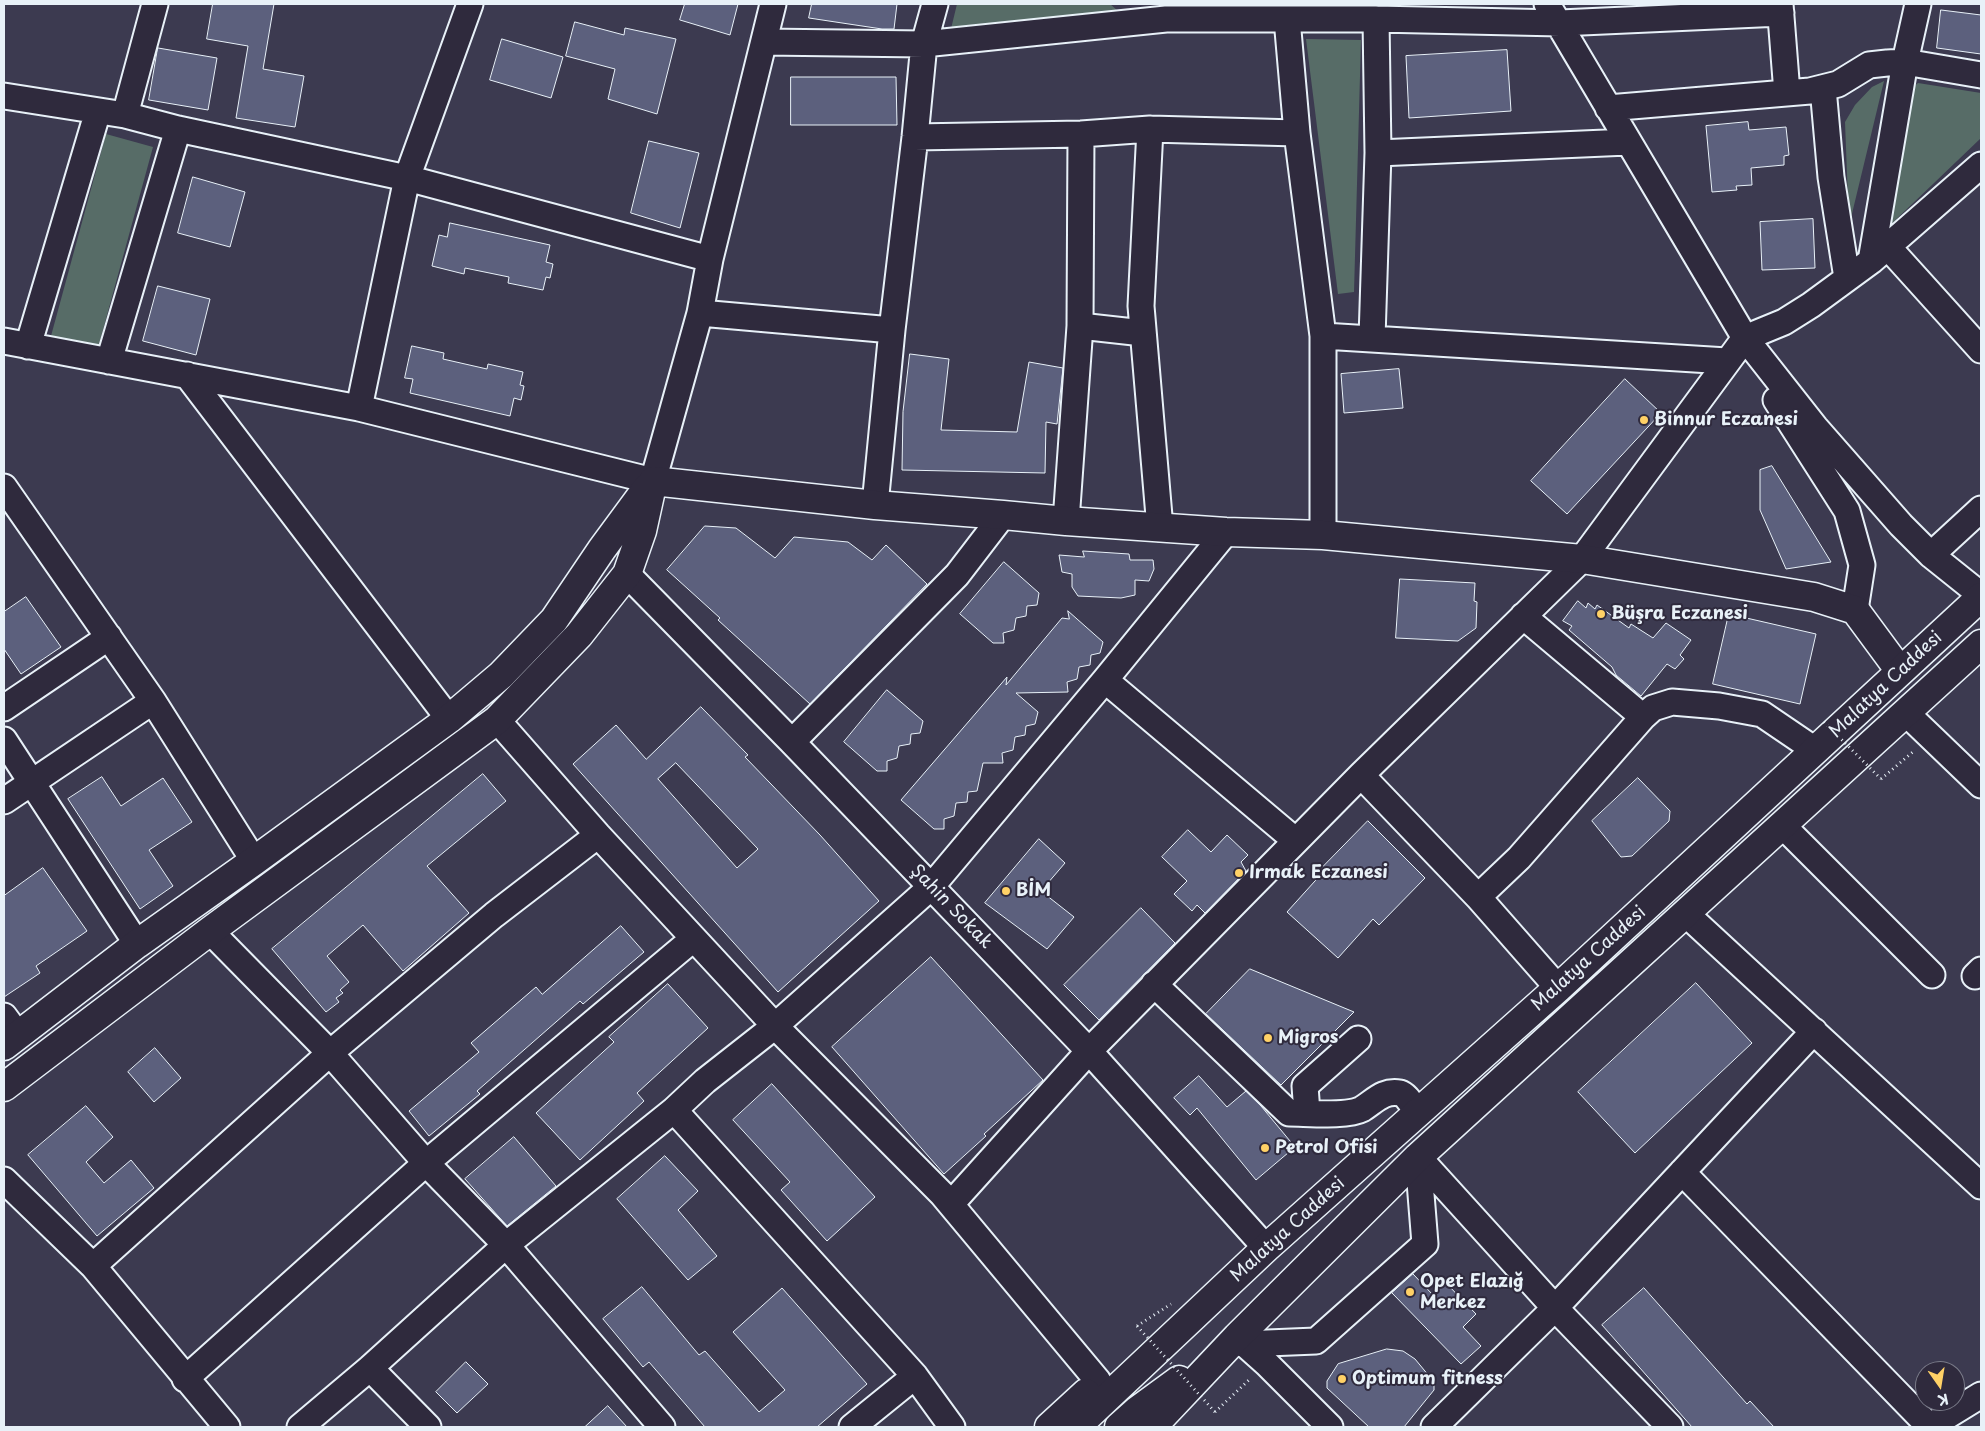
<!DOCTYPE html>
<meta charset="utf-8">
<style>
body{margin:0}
#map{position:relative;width:1985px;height:1431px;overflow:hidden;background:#3c3a50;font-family:"Playpen Sans",sans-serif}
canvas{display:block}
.frame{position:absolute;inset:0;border:5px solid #e8f1f8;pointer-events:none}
.north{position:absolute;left:1915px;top:1361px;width:50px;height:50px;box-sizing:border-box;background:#2f2a3d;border:1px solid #797a88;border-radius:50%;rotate:167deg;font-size:14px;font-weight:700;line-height:20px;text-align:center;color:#e8f1f8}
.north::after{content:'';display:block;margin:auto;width:18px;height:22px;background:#ffd166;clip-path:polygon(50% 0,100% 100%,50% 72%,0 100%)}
</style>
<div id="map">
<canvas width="1985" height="1431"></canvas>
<div class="frame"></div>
<div class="north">K</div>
</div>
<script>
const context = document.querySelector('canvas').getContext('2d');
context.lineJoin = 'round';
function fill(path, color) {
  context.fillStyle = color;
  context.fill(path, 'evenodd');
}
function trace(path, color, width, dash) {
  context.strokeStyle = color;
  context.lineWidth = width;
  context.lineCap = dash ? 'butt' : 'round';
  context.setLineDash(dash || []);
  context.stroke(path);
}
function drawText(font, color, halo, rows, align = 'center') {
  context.font = font + ' "Playpen Sans",sans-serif';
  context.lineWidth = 4;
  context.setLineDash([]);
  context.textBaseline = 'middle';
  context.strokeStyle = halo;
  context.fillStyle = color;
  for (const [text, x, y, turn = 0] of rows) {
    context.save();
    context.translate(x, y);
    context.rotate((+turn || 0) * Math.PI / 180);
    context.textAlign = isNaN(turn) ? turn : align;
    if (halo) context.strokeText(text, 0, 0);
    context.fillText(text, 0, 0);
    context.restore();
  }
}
const green = new Path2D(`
 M957 4H1110L1118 11 950 33Z
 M1306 39 1361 40 1354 292 1338 294Z
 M1884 81 1849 226 1845 122 1855 105 1872 87Z
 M1918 83 1981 93V138L1886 229 1912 88Z
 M106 134 153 147 98 348 51 336Z`);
const building = new Path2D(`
 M213 4H274L263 69 304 76 295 127 236 118 248 46 207 39Z
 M685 4H738L730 35 680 20Z
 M812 4H897L894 29H882L809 18Z
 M1941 10 1981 15V54L1937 48Z
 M575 22 624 35 625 28 676 39 657 114 608 99 615 69 566 56Z
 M502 39 563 57 551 98 490 80Z
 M158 48 217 58 208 110 149 100Z
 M1507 50 1511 111 1409 118 1406 56Z
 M791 77H896L897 125H791Z
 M1748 122 1749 130 1786 127 1789 155 1784 156V165L1751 168 1752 185 1736 186 1737 190 1712 192 1706 126Z
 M649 141 699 153 680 228 631 213Z
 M193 177 245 192 230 247 178 233Z
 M1813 219 1815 268 1762 270 1760 222Z
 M450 223 550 245 546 262 553 264 550 278 546 277 543 290 508 283 509 277 465 268 464 274 432 266 439 235 447 237Z
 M158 286 210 299 196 355 143 341Z
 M412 346 444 353 443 359 487 369 488 364 523 372 520 385 524 386 521 400 514 398 510 416 410 393 413 379 405 378Z
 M910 354 949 359 941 430 1017 432 1029 362 1063 368 1057 424 1046 422 1045 473 902 470 903 412Z
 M1399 369 1403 408 1344 413 1341 374Z
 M1625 379 1661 413 1567 514 1531 481Z
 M1772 466 1831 562 1786 569 1760 510V470Z
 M705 526 736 528 775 558 794 537 848 542 872 560 886 545 927 584 810 704 718 620 720 618 667 570Z
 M1083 551 1129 554 1130 560H1153L1154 569 1149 581 1135 580V595L1121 598 1078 596 1072 587V574L1062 572 1059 555 1084 557Z
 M1004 562 1039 593 1037 605 1027 606 1026 616 1016 618 1014 630 1003 633 1004 643H993L960 614Z
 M1400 579 1475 583 1474 601 1477 602 1476 628 1458 641 1396 638Z
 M26 597 61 647 21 674 4 649V612Z
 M1578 601 1586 608 1588 603 1595 609 1597 605 1629 628 1631 624 1653 638 1666 623 1691 640 1680 655 1684 659 1675 669 1667 664 1641 696 1616 675 1612 667 1569 630 1572 626 1563 621Z
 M1068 611 1103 642 1100 653 1091 655 1090 665 1079 667 1077 679 1067 682 1068 692 1016 693 1038 712 1035 724 1026 726 1025 735 1015 737 1013 750 1002 753 1003 763H983L977 791 968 792 967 802 956 803 954 816 944 819V829H934L901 800 1007 677 1006 685 1062 618 1069 619Z
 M1729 614 1816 634 1800 704 1713 684Z
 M887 690 923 721 920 733 911 734 910 744 899 746 897 758 887 761V771H877L844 742Z
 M701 707 748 755 745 757 820 835 879 901 778 992 573 764 616 725 646 759ZM676 763 758 849 737 868 658 779Z
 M483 774 506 801 427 866 469 913 403 971 363 925 327 956 349 982 340 990 343 993 336 998 339 1002 326 1012 272 949Z
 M102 777 121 806 163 778 192 822 149 850 173 886 140 909 68 799Z
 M1638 778 1670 811 1669 821 1632 856 1621 857 1592 821Z
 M1368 821 1425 878 1379 925 1373 919 1338 958 1287 912 1324 871 1322 868Z
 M1188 830 1211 852 1227 835 1248 855 1241 862 1246 871 1205 913 1197 905 1192 911 1174 894 1187 881 1162 857Z
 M1039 839 1065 863 1041 891 1074 917 1047 949 985 903Z
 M43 868 87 931 36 966 40 973 4 997V896Z
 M1141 908 1175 943 1099 1020 1064 985Z
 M621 926 644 952 583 1004 580 1001 477 1091 480 1094 429 1136 409 1111 479 1052 471 1043 536 987 542 994Z
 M931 957 1043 1080 984 1134 986 1136 944 1174 832 1047Z
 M1250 969 1354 1012 1281 1085 1206 1014Z
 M1696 983 1752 1043 1635 1153 1578 1092Z
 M668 984 708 1028 637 1093 644 1101 580 1160 536 1113 614 1042 609 1037Z
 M155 1048 181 1078 154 1102 128 1072Z
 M1199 1076 1227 1107 1246 1091 1261 1106 1295 1147 1256 1180 1197 1108 1190 1115 1174 1098Z
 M772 1084 875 1197 827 1241 781 1190 790 1182 733 1120Z
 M86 1106 113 1137 86 1162 104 1183 131 1160 154 1188 97 1236 28 1155Z
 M514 1137 556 1186 507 1226 465 1179Z
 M665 1156 698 1191 678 1210 717 1256 688 1280 617 1199Z
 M1413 1274 1433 1295 1446 1283 1476 1314 1463 1327 1481 1346 1461 1364 1392 1293Z
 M642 1287 699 1355 705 1351 759 1412 785 1390 733 1332 782 1288 867 1384 817 1427H705L649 1362 643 1367 603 1319Z
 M1644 1288 1747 1404 1750 1401 1774 1427H1692L1602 1325Z
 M1387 1349 1403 1351 1415 1359 1434 1382V1390L1404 1427H1369L1327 1388V1381L1338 1364Z
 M466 1362 488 1384 457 1413 436 1392Z
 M608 1406 627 1427H585Z`);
const path = new Path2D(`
 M1881 779 1914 751
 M1137 1326 1171 1304
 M1215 1412 1251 1378`);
const minor = new Path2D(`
 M1547 4 1745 338 1815 427 1901 525 1931 555 1981 595
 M1780 4 1787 93
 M1287 19 1297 133 1323 336V535
 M764 42 924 44 1166 19H1376L1560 23 1781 13
 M1823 88 1831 177 1847 278
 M4 96 125 115 178 129 407 178 710 259
 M1608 108 1810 91 1838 84 1869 65 1887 63 1905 62 1981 75
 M125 115 155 4
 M1150 129 1141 306 1160 528
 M915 137 1081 134 1150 129 1297 133
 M1378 153 1628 142
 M1888 247 1981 350
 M1871 261 1905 62 1918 4
 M700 313 892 330
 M1080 326 1143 333
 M1323 336 1727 361
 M1372 338 1378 153 1376 19
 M4 341 359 408 653 481 700 313 710 259 773 4
 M28 346 98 111
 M109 361 178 129
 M187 375 449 719
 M1776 400 1847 511 1862 565 1855 610
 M359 408 407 178 470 4
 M4 487 153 701 254 861
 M875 505 892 330 915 137 924 44 935 4
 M1066 521 1080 326 1081 134
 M1931 555 1981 509
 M627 574 792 742 1089 1051 1266 1248
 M1523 616 1643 717
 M1105 680 1296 841
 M4 708 109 637
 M1906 713 1981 785
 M497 720 598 835 775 1026 942 1194 1098 1381
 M4 740 137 944
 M792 742 957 575 1003 515
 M1361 775 1478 897 1558 988
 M4 801 153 701
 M1783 826 1932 975
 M1478 897 1519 858 1643 717 1653 708 1672 702 1719 706 1762 714 1815 750
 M1685 913 1981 1186
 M210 931 330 1053 426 1163 506 1245 662 1427
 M1975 976 1981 970
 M1154 984 1289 1113C1307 1113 1347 1117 1362 1109 1375 1101 1383 1090 1400 1093 1407 1095 1413 1107 1418 1112
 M4 1016 18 1035
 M674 1110 915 1376 952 1427
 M1307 1113 1305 1086 1358 1039
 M1418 1157 1555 1308 1670 1427
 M1682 1172 1930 1427
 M4 1180 93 1266 227 1427
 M951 1204 1089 1051 1361 775 1582 559 1745 338 1784 322 1811 305 1871 261 1981 165
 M93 1266 330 1053 494 915 598 835
 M1239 1339 1267 1364 1330 1427
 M1243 1344 1316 1341 1425 1244 1418 1157
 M370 1368 428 1427
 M185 1379 426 1163 693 939
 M300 1427 370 1368 506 1245 674 1110 705 1081 775 1026 931 887 1105 680 1226 532
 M852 1427 915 1376
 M1434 1427 1555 1308 1814 1031
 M1929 1427 1981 1395`);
const major = new Path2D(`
 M653 481 875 505 1003 515 1066 521 1226 532 1323 535 1582 559 1814 597 1855 610 1900 671
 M4 1046 137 944 254 861 449 719 501 675 554 620 602 549 647 488
 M4 1087 210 931 497 720 579 635 627 574 642 531 653 481`);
const highway = new Path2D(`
 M1049 1427 1086 1393
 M1076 1427 1266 1248 1558 988 1981 597
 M1119 1427 1138 1410 1179 1380
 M1152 1427 1237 1337 1418 1157 1981 644`);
const pathBridge = new Path2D(`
 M1824 722 1881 779
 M1137 1326 1215 1412`);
const markers = [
 [1644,420,5,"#ffd166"],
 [1601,614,5,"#ffd166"],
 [1239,873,5,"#ffd166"],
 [1006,891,5,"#ffd166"],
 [1268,1038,5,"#ffd166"],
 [1265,1148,5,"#ffd166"],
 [1410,1292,5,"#ffd166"],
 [1342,1379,5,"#ffd166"]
];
const poiNames = [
 ["Binnur Eczanesi",1654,420],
 ["Büşra Eczanesi",1611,614],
 ["Irmak Eczanesi",1249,873],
 ["BİM",1016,891],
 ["Migros",1278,1038],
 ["Petrol Ofisi",1275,1148],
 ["Opet Elazığ",1420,1282],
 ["Merkez",1420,1303],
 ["Optimum fitness",1352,1379]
];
const streetNames = [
 ["Malatya Caddesi",1886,685,-43],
 ["Şahin Sokak",951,907,46],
 ["Malatya Caddesi",1589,959,-42],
 ["Malatya Caddesi",1288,1230,-42]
];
fill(green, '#576c67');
fill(building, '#5c607d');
trace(building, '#e8f1f8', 1);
trace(minor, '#e8f1f8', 29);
trace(major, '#e8f1f8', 31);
trace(highway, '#e8f1f8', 31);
trace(path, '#e8f1f8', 3, [1, 4]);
trace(minor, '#2f2a3d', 25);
trace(major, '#2f2a3d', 28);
trace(highway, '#2f2a3d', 28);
trace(pathBridge, '#e8f1f8', 3, [1, 4]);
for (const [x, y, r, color] of markers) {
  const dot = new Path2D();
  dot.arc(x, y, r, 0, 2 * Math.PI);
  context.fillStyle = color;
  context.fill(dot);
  trace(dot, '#2f2a3d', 2);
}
drawText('bold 18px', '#e8f1f8', '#2f2a3d', poiNames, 'left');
drawText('18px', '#e8f1f8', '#2f2a3d', streetNames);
</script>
